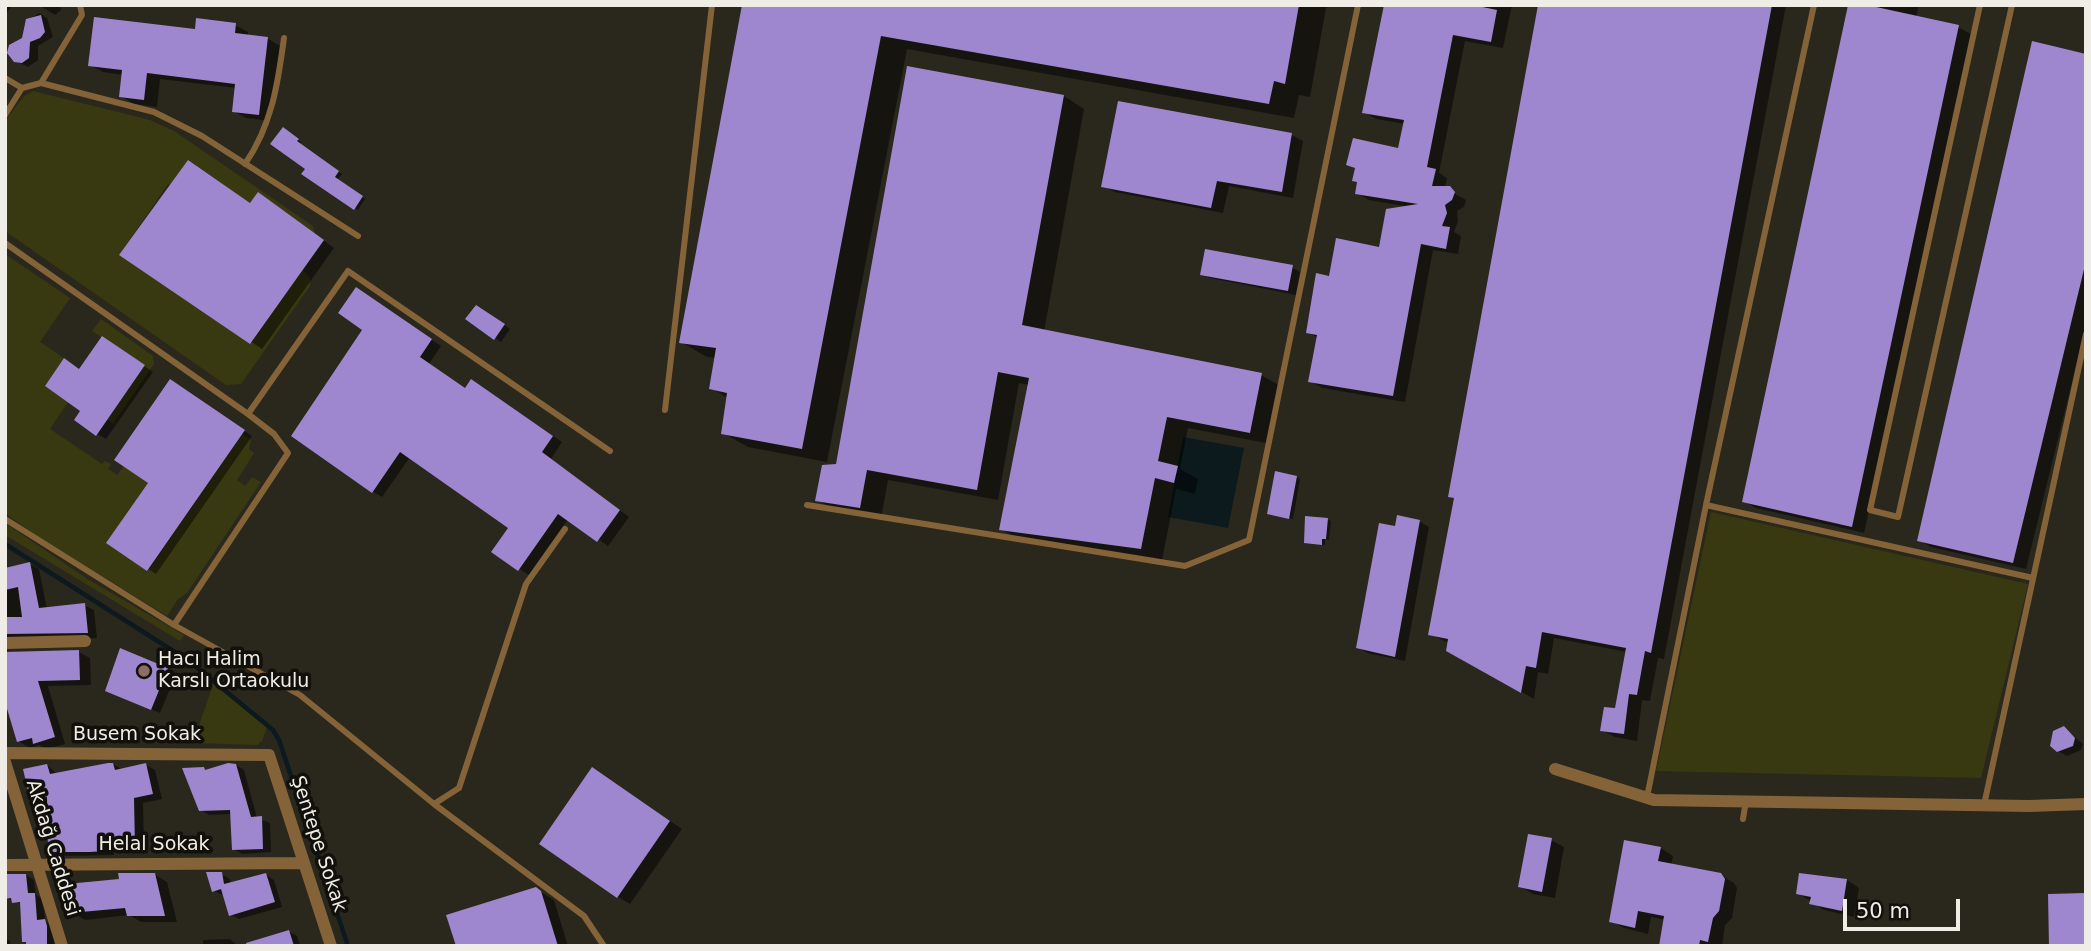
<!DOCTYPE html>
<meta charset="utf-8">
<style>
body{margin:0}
#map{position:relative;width:2091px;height:951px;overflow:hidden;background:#2a271d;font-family:"DejaVu Sans",sans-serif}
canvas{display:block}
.frame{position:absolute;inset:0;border:7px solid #efede6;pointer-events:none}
.scale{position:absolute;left:1843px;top:899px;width:117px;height:32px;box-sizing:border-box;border:4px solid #efede6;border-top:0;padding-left:9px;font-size:21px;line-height:24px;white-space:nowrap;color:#efede6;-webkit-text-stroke:5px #11100b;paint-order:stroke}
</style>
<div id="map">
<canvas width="2091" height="951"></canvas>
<div class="frame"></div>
<div class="scale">50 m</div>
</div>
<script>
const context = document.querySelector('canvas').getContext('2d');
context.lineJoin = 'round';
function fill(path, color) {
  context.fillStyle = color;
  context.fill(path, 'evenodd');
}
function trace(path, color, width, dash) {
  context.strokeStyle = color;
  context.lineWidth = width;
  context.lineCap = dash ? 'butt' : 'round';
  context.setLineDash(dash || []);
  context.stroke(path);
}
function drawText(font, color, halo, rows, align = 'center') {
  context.font = font + ' "DejaVu Sans",sans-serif';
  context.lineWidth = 7;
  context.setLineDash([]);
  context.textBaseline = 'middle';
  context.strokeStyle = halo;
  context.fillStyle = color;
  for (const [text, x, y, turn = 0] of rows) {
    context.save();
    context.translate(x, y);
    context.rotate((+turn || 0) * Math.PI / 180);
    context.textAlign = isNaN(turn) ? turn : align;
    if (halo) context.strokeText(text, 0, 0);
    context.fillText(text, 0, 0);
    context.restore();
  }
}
const green = new Path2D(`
 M33 91 150 120 174 131 313 226 315 234 259 193 250 203 188 160 175 178 233 227 168 184 120 254 303 270 310 278V286L241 384 226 385 5 231V121L24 96Z
 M5 254 70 298 40 342 64 358 45 386 68 402 50 429 102 464 105 461 111 464 108 469 117 475 124 466 148 483 107 543 148 571 242 434 251 440 249 449 254 453 237 480 245 486 252 477 261 482 187 593 178 599 167 616 35 535 5 513Z
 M101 319 153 356 154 364 113 424 107 419 145 365 92 331Z
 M1711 512 2028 584 1981 778 1656 771Z
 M5 523 89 580 184 635 180 641 5 535Z
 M214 682 268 725 262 741 257 745 193 743Z`);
const water = new Path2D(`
 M1183 437 1244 448 1228 528 1168 517Z`);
const shadow = new Path2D(`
 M5 5H12L5 16Z
 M39 5H60L61 10 55 15Z
 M745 5H1333L1326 8 1310 97 1299 95 1294 118 907 49 827 462 748 447 723 433 728 398 711 388 716 358 707 357 681 342Z
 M1386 5H1512L1503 48 1465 41 1439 173 1447 178 1445 188 1466 200 1464 207 1457 211 1458 221 1454 232 1461 236 1458 254 1433 250 1405 402 1322 388 1310 381 1318 338 1308 332 1330 278 1380 249 1410 207 1369 200 1357 193 1356 169 1348 164 1400 150 1405 124 1376 119 1364 112Z
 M1539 5H1786L1664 659 1658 658 1650 701 1642 700 1637 741 1615 737 1602 730 1616 710 1627 652 1554 638 1548 674 1538 672 1534 699 1448 650 1449 643 1430 634 1456 500 1450 496Z
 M1848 5H1919L1916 18 1958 27 1971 34 1864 533 1756 508 1744 501Z
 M39 13 47 18 53 37 38 46V60L28 67 12 59 24 39 25 23Z
 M235 25 248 32V36L267 38 280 46 271 121 246 118 233 111 236 88 160 79 157 107 134 104 121 96 123 75 103 72 90 65 196 31Z
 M2086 55V325L2026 569 1931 547 1919 540Z
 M1064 96 1084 109 1044 332 1261 375 1282 387 1271 444 1188 428 1180 469 1198 479 1195 494 1176 489 1162 560 1022 541 1001 529 1029 385 1019 383 998 500 888 480 881 519 838 512 817 500Z
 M283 129 301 142 299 145 342 174 337 180 365 199 358 210 304 173 307 169Z
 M1292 135 1303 141 1293 198 1229 186 1223 213 1115 192 1103 186Z
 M270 201 334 248 262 349 122 254 251 205Z
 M1292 267 1300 272 1296 295 1210 278 1202 274Z
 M367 295 441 346 429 364 466 389 481 387 562 442 551 459 629 517 608 546 568 519 529 575 493 552 511 527 410 457 382 497 372 491 364 329Z
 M482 310 510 329 501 342 467 319Z
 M111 343 153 372 106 439 97 434 83 410 80 370Z
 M178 386 252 436 156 574 109 542 150 482Z
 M1297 477 1300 479 1293 519 1269 514Z
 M1327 519 1331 521 1329 540 1325 539V545L1306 542Z
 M1419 521 1429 527 1405 661 1367 653 1358 647Z
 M30 564 39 569 47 609 84 605 94 610 97 638 5 641V570Z
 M79 652 90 658 91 685 48 686 65 744 46 749 39 745 30 748 18 741 5 697Z
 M167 669 176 674 160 713 107 691Z
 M2064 728 2083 744 2081 750 2067 756 2058 751Z
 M113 764 123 770 146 765 155 770 162 799 143 803 144 851H114V855L59 856 49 851 60 802 41 805 31 799 47 765 57 774Z
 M236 765 244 770 257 818 270 823 271 852 242 854 233 849 232 814 209 815 201 810 203 769 207 771Z
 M606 777 682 829 630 904 618 897Z
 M1551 840 1564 847 1555 898 1533 894 1520 886Z
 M1661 848 1673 856 1671 866 1721 875 1734 883 1737 888 1732 918 1725 925 1722 946H1661L1666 920 1651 917 1648 934 1624 928 1611 921Z
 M154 874 167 882 177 922H141L129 915 85 920 72 912Z
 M221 874 230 879 231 884 266 875 274 880 282 907 239 919 230 914 225 896 214 891Z
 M26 875 34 880 36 895 43 899 45 921 52 926 55 946H28L24 941 22 904 5 898Z
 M1847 880 1859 888 1854 917 1824 910 1798 893Z
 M536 889 554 900 568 946H458Z
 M288 931 297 936 300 946H264Z
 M5 938 10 941V946H5Z
 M230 939 238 946H203V940Z`);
const stream = new Path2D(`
 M5 544 189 661 273 730 279 740 348 946`);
const building = new Path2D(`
 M742 5H1299L1285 84 1274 81 1269 104 881 36 802 449 721 434 727 393 709 389 716 348 679 343Z
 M1384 5H1473L1497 10 1491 42 1453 35 1427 167 1436 169 1432 186H1450L1455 192 1452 200 1445 205 1447 213 1442 226 1450 227 1446 249 1421 244 1393 396 1308 382 1317 335 1306 333 1316 273 1329 276 1336 238 1379 247 1386 209 1418 204 1355 194 1357 182 1352 181 1355 168 1346 165 1353 138 1398 148 1404 120 1362 113Z
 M1538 5H1772L1651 653 1645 651 1637 695 1629 694 1624 734 1600 731 1604 707 1615 708 1626 648 1542 632 1536 668 1526 666 1521 693 1446 651 1448 639 1428 635 1454 498 1448 497Z
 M1848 5H1867L1959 25 1852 527 1742 502Z
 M41 15 45 32 40 38 30 42 29 58 22 63 14 62 7 53 9 45 22 38 26 19Z
 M94 17 195 29 196 18 236 23 235 33 268 37 259 115 232 112 235 84 147 73 144 100 119 97 122 70 88 66Z
 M2032 41 2086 54V261L2013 563 1917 541Z
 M907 66 1064 95 1022 325 1262 373 1250 433 1167 417 1158 461 1178 466 1174 483 1155 478 1141 549 999 530 1029 378 998 372 977 490 867 470 860 508 815 501 822 465 836 464Z
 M1118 101 1292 133 1282 192 1217 181 1211 208 1101 187Z
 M283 127 299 139 297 141 339 171 335 177 363 196 354 210 301 174 305 169 270 144Z
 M188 160 250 203 258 192 324 240 250 344 119 255Z
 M1205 249 1293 265 1288 291 1200 275Z
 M356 287 432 339 420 357 465 388 471 379 553 436 542 452 620 510 597 542 558 514 518 571 491 552 508 528 400 452 372 493 291 436 362 330 338 313Z
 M476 305 505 324 494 340 465 319Z
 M102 336 145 365 96 436 74 420 80 411 45 386 64 358 79 369Z
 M170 379 245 430 147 571 106 543 148 483 114 460Z
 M1275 471 1297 476 1289 519 1267 514Z
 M1397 515 1420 520 1395 657 1356 648 1379 523 1395 526Z
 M1305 516 1328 518 1326 539H1322V545L1304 543Z
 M30 562 39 608 85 603 88 633 5 634V617H22L18 587 5 590V568Z
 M120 648 168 668 151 710 105 691Z
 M79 650 80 680 38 681 55 737 33 744 32 738 17 742 5 702V652Z
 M2064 726 2075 738 2073 746 2057 752 2050 746 2053 731Z
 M108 763H113L115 770 146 763 153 794 134 798 135 846 105 847V851L90 852H48L47 797 30 800 23 769 47 764 50 774Z
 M228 763 236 764 251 817 262 816 263 849 232 850 230 810 199 811 182 768 204 767 205 770Z
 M592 767 670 821 617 898 539 844Z
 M1528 834 1552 838 1542 892 1518 887Z
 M1624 840 1661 847 1658 861 1721 873 1725 879 1719 911 1713 918 1708 942 1700 940 1699 946H1659L1664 916 1638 911 1635 928 1609 922Z
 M206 872H222L224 884 266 873 275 902 229 916 221 889 212 892Z
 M118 873H155L165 916H127L125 908 70 913 67 884 119 879Z
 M1799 873 1847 879 1842 911 1809 904 1811 897 1796 894Z
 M5 874H26L28 893H35L37 920 45 919 47 926V946H26V942H22L20 902 12 903 11 898 5 899Z
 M536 887 541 891 558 946H456L446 915Z
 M2086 893V946H2049L2048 894Z
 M289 930 294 946H246V943Z`);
const service = new Path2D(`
 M1814 5 1706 505 2033 578
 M1980 5 1870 510 1898 517 2012 5
 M5 78 22 88 5 115
 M41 83 82 15 80 5
 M22 88 41 83 154 112 202 136 358 236
 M245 164C272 125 278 83 284 38
 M5 243 248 414 274 434 288 453 174 625 300 695 434 804 584 916 604 946
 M665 410 712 5
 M248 414 348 271 610 451
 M807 505 1185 566 1249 540 1358 5
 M5 519 174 625
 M1647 797 1706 505
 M434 804 459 788 526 584 565 529
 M1984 805 2086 334
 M1743 819 1746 801`);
const minor = new Path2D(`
 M5 643 85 641
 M5 753 269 755 331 946
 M5 762 62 946
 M1555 769 1654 800 2029 806 2086 804
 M5 865 304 863`);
const markers = [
 [144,671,7,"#8d6e63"]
];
const poiNames = [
 ["Hacı Halim",158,660],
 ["Karslı Ortaokulu",158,682]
];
const streetNames = [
 ["Busem Sokak",137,735],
 ["Şentepe Sokak",318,844,72],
 ["Helal Sokak",154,845],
 ["Akdağ Caddesi",52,848,73]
];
fill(green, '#393911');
fill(water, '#0c1a1e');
fill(shadow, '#0007');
trace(stream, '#0c1a1e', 4.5);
fill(building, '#9e87ce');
trace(service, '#856338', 6);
trace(minor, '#856338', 12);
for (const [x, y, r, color] of markers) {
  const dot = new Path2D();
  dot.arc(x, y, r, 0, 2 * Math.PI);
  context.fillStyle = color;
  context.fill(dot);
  trace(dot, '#11100b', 2.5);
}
drawText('19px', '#efede6', '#11100b', poiNames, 'left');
drawText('19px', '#efede6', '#11100b', streetNames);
</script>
